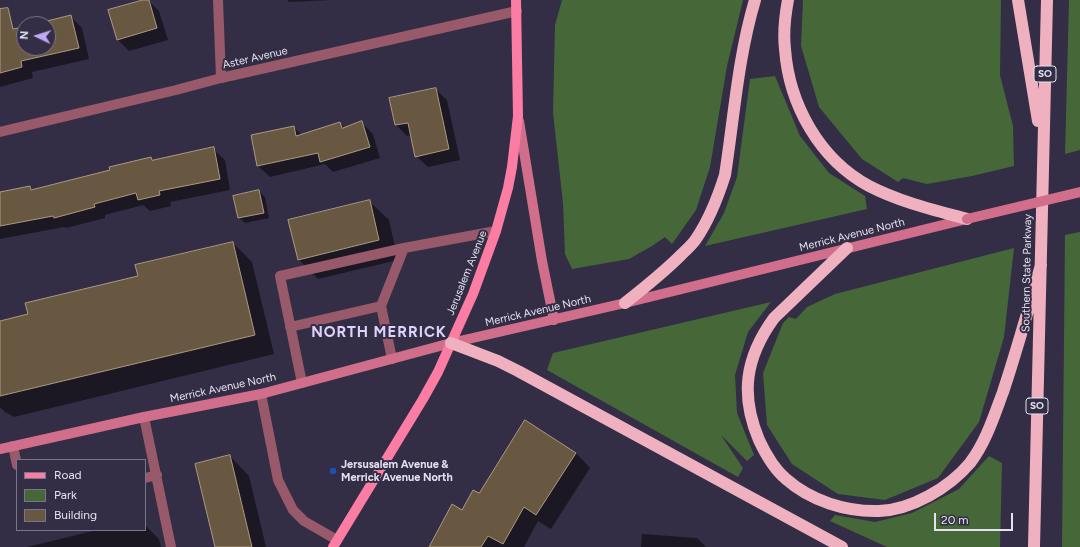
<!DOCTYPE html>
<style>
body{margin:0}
#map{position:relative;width:1080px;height:547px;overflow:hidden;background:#332e45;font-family:Figtree,sans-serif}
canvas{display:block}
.legend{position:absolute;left:16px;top:459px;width:130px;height:72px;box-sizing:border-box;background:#332e45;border:1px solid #7a768a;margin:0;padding:5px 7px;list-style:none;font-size:12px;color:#e4e2f1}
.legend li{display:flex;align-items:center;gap:8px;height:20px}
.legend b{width:20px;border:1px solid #7a768a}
.north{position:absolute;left:16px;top:16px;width:40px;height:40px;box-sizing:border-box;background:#332e45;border:1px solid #7a768a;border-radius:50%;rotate:274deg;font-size:11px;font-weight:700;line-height:16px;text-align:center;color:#e4e2f1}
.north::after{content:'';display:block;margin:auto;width:14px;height:18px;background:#c1a8f3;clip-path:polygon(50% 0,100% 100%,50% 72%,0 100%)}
.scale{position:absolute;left:934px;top:513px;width:79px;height:18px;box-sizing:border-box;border:2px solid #e4e2f1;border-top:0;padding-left:5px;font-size:12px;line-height:14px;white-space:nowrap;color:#e4e2f1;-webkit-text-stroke:3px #332e45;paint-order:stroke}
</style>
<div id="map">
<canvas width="1080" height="547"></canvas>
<ul class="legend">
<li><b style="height:5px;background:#fc7da3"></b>Road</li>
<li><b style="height:11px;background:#466738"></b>Park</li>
<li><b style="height:11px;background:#695841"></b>Building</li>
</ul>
<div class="north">N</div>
<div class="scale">20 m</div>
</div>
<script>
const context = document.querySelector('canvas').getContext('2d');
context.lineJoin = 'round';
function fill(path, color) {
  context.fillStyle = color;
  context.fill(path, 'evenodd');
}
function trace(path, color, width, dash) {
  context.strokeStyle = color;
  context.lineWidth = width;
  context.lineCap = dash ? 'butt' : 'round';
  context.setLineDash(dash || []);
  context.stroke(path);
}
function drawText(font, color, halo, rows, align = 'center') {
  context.font = font + ' Figtree,sans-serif';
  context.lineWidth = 4;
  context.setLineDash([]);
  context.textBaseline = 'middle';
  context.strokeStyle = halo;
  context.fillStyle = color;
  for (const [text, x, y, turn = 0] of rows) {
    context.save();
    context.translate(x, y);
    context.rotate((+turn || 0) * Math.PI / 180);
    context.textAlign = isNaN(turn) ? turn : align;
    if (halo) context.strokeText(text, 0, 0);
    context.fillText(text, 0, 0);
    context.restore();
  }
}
const green = new Path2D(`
 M562 0H743L727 66 710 167 696 210 672 244 665 237 652 246 629 259 572 269 565 254 563 203 553 113 555 25Z
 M803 0H1001L1000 75 1013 126 1014 166 972 176 927 184 903 178 898 182 862 159 819 107 801 46Z
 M1069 0H1080V150L1065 154Z
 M775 76 800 136 829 173 865 196 867 209 705 246 724 213 737 177 750 79Z
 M1080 232V547H1062L1065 235Z
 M1014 248 1004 337 979 422 938 478 885 500 838 494 792 464 767 425 763 373 783 323 789 317 796 319 807 307 835 294Z
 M771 302 748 332 735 375 737 413 754 455 747 461 721 435 743 468 738 477 547 370 553 353Z
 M989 456 1002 463 1000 547H887L830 521 835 515 875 522 912 513 959 489Z`);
const shadow = new Path2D(`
 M146 0H148L159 11 168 40 129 51 118 40Z
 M287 0H333L289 2Z
 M70 16 82 28 89 59 32 72 33 78 0 87V38L24 32V48H48V24H39Z
 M435 89 447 100 460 160 428 167 416 156 412 135 407 136 396 125 390 99Z
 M340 123 345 128 362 123 373 134 380 158 333 172 325 164 270 177 258 166 293 127 302 135Z
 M213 149 225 160 230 190 170 202 171 206 150 211 143 205 105 215V218L66 228 64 227 0 239V193L30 187 33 191 111 171 151 158 153 160Z
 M259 191 265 197 269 218 245 223 239 217Z
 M369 201 389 220 398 260 318 279 299 260 289 220Z
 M233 243 252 262 274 354 14 417 5 412 0 407V322L29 315Z
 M576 453 590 468 551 529 538 521 524 547H430L479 495Z
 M230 456 249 476 266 547H216Z
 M145 525 159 539 161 547H27L97 530H145Z
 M642 534 697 538 706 547H641Z`);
const building = new Path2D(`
 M143 0H149L157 28 117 40 108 10Z
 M8 8 13 29 24 27V48H48V24H35L71 15 79 48 21 61 22 67 0 73V9Z
 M436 88 449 149 415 157 408 123 395 125 389 98Z
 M362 121 370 147 320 162 318 153 257 166 251 135 294 126 296 136 340 122 342 128Z
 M214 147 220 179 159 191 160 195 138 200 136 193 94 204 95 207 54 218 53 216 0 226V192L30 186 31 190 110 170 109 167 151 157 152 160Z
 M259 190 264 213 238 218 233 196Z
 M370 200 379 240 298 260 288 220Z
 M233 242 255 335 0 396V321L28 314 25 303 138 276 135 265Z
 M525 420 576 453 536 515 524 507 503 544 488 536 481 547H429L452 504 462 510 473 490 479 493Z
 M230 455 252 547H215L195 464Z`);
const lane = new Path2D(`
 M381 306 392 359
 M290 327 381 306 404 248
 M302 383 280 276 404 248 496 231
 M261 394 278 480 293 510 304 521 337 540
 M144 417 171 547
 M13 446 17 465
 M145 478 157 475`);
const street = new Path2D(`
 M218 0 221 78
 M0 132 176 90 221 78 517 11`);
const secondary = new Path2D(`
 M519 121 542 261 554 320
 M0 449 144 417 261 394 451 343 625 303 967 219`);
const primary = new Path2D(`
 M333 547 423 399 438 372 473 294 496 231 508 188 512 167 518 116 516 0`);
const highway = new Path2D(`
 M788 0C785 16 783 32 785 49 789 104 819 159 869 186 900 202 934 210 967 219
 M1018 0 1038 121
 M847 248 774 318C745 358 740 395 759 440 766 455 774 469 786 479 811 501 846 512 879 511 911 510 949 488 970 463 986 442 994 416 1003 392 1017 350 1029 307 1041 265
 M625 303C644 288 664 272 681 255 686 250 692 245 696 239 709 220 718 197 725 175 734 117 738 57 755 0
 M451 343 498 361 518 371 842 547
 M1034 547 1047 0`);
const secondaryBridge = new Path2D(`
 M967 219 1080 192`);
const markers = [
 [333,471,4,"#1a4fb4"]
];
const shields = [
 [1045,74,22],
 [1037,406,22]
];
const shieldNames = [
 ["SO",1045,74],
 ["SO",1037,406]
];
const streetNames = [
 ["Aster Avenue",255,58,-13],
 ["Merrick Avenue North",852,235,-14],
 ["Jerusalem Avenue",467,273,-68],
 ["Southern State Parkway",1027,273,-89],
 ["Merrick Avenue North",538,311,-13],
 ["Merrick Avenue North",223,388,-12]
];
const poiNames = [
 ["Jersusalem Avenue &",341,465],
 ["Merrick Avenue North",341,478]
];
const districtNames = [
 ["NORTH MERRICK",379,333]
];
fill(green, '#466738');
fill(shadow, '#0007');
fill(building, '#695841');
trace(building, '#ac9980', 1);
trace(lane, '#985a6b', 10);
trace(street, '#985a6b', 10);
trace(secondary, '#d16e8b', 10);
trace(primary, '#fc7da3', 10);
trace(highway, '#efb1c0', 12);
trace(secondaryBridge, '#d16e8b', 10);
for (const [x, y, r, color] of markers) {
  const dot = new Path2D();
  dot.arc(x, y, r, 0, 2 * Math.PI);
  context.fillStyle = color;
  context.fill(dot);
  trace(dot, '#332e45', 1.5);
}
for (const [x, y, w] of shields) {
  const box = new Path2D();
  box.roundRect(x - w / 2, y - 8, w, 16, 3);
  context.fillStyle = '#332e45';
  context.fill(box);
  trace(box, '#e4e2f1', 1);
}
drawText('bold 10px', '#e4e2f1', null, shieldNames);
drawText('11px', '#e4e2f1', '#332e45', streetNames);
drawText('bold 11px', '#e4e2f1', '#332e45', poiNames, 'left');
context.letterSpacing = '1px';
drawText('bold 15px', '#dfd2fd', '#332e45', districtNames);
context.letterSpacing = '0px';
</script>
